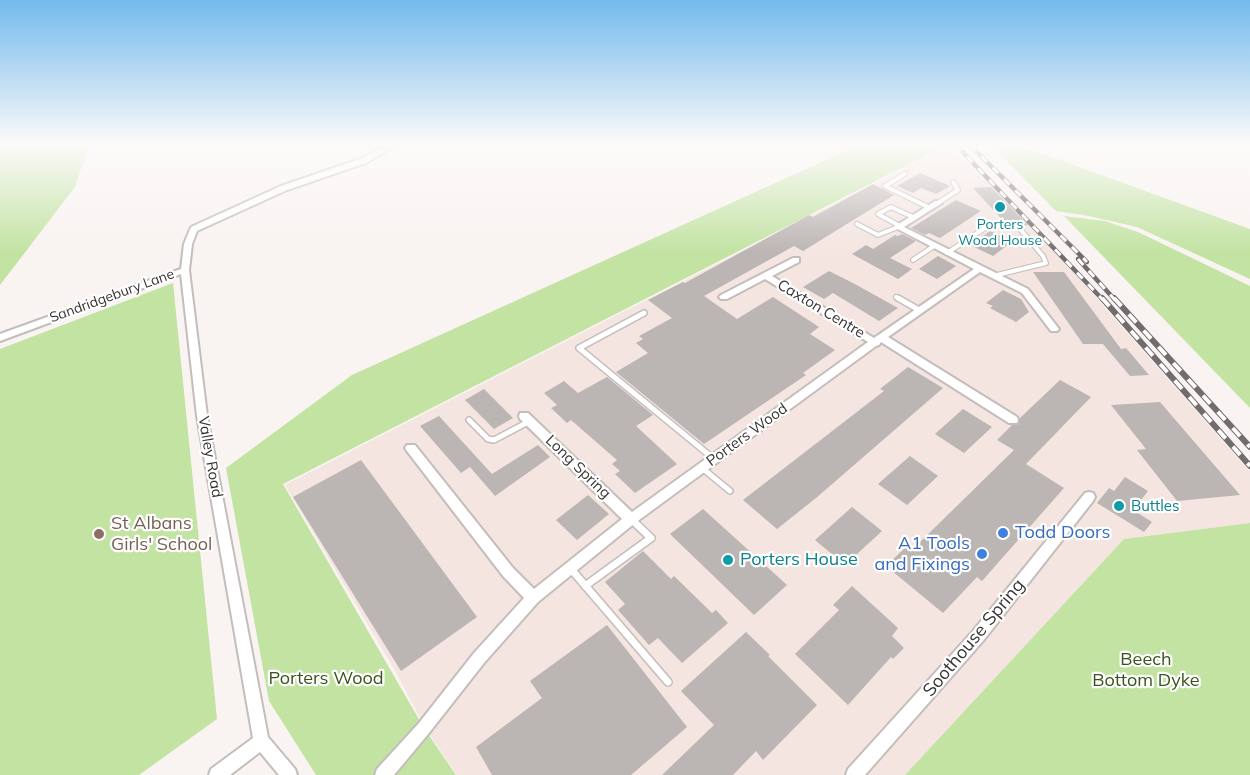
<!DOCTYPE html>
<style>
body{margin:0}
canvas{display:block;background:#f9f3f1}
</style>
<canvas width="1250" height="775"></canvas>
<script>
const context = document.querySelector('canvas').getContext('2d');
context.lineJoin = 'round';
function fill(path, color) {
  context.fillStyle = color;
  context.fill(path, 'evenodd');
}
function trace(path, color, width, dash) {
  context.strokeStyle = color;
  context.lineWidth = width;
  context.lineCap = dash ? 'butt' : 'round';
  context.setLineDash(dash || []);
  context.stroke(path);
}
function drawText(font, color, halo, rows, align = 'center') {
  context.font = font + ' Mulish,sans-serif';
  context.lineWidth = 4.5;
  context.setLineDash([]);
  context.textBaseline = 'middle';
  context.strokeStyle = halo;
  context.fillStyle = color;
  for (const [text, x, y, turn = 0] of rows) {
    context.save();
    context.translate(x, y);
    context.rotate((+turn || 0) * Math.PI / 180);
    context.textAlign = isNaN(turn) ? turn : align;
    if (halo) context.strokeText(text, 0, 0);
    context.fillText(text, 0, 0);
    context.restore();
  }
}
const built = new Path2D(`
 M949 145 1031 224 1250 472V523L1124 539 905 775H457L426 729 394 669 285 485Z`);
const green = new Path2D(`
 M0 145H89L75 187 0 285Z
 M859 145H946L283 484 424 728 456 775H316L269 701 226 468 352 375Z
 M991 145H1007L1038 152 1250 229V279L1137 227 1084 215 1056 211Z
 M1064 216 1105 221 1138 232 1250 286V408Z
 M173 283 217 719 139 775H0V349Z
 M1250 523V775H905L1124 539Z`);
const building = new Path2D(`
 M920 173 950 186 936 194 921 188 913 193 897 186Z
 M873 184 894 195 803 251 794 246 704 296 737 319 773 297 819 327 810 334 835 350 803 373 806 375 704 444 616 372 648 353 636 343 643 339 639 336 672 318 648 300 683 282 685 283 809 215 813 217Z
 M991 187 1028 225 1009 227 973 188Z
 M956 200 981 211 940 238 929 233 925 235 911 228Z
 M990 231 1013 241 993 256 970 245Z
 M902 234 916 241 890 258 912 269 898 279 852 254 866 245 873 249 895 235 898 236Z
 M938 256 956 266 937 279 919 269Z
 M829 271 853 283 898 308 879 321 833 293 824 299 803 287Z
 M1033 272H1064L1121 349 1126 348 1149 375 1130 376 1103 344H1083Z
 M1003 290 1021 299 1029 312 1016 322 990 308 993 306 986 303Z
 M908 367 943 388 816 498 777 529 743 500 884 391 880 389Z
 M607 377 653 415 636 426 677 464 635 493 615 474 620 471 612 464 617 460 571 420 567 423 551 408 557 405 544 393 564 381 578 393Z
 M1060 380 1091 397 1026 464 1064 488 982 581 977 577 943 613 886 566 909 544 914 548 1014 450 997 440 1012 425H1018L1020 418Z
 M484 389 513 418 494 429 465 400Z
 M1160 402 1240 495 1177 501 1137 450 1146 449 1111 405Z
 M963 409 992 427 964 453 935 434Z
 M439 416 492 474 538 445 550 457 495 496 470 467 461 473 420 426Z
 M910 456 938 476 907 505 878 484Z
 M361 460 477 617 401 671 293 497Z
 M1125 477 1148 491 1133 510 1152 522 1144 532 1097 503 1109 488 1114 491Z
 M588 495 609 514 577 540 556 520Z
 M852 507 882 531 845 565 815 540Z
 M703 509 787 585 754 615 670 534Z
 M643 551 671 579 674 576 712 613 716 610 728 623 682 663 658 638 649 645 618 610 625 604 605 582Z
 M852 586 898 628 892 636 904 648 893 659 891 657 848 705 795 654 839 610 833 605Z
 M607 625 687 727 631 775H492L476 747 542 698 530 681Z
 M746 632 770 655 768 656 817 705 763 760 756 751 733 775H662L714 725 681 691Z`);
const serviceFar2 = new Path2D(`
 M905 174 885 186 930 208
 M938 203 958 190 953 182
 M857 224 878 235 898 227
 M898 225 878 214 891 207 913 217
 M947 253 985 228
 M913 260 934 246
 M993 276 1046 263 1043 256 1020 229
 M896 297 901 300`);
const serviceFar1 = new Path2D(`
 M898 298 919 310
 M644 313 579 348 714 459
 M469 420 488 439 494 440 530 421
 M702 468 730 491`);
const service = new Path2D(`
 M571 569 668 682
 M585 586 651 538 631 519`);
const minor = new Path2D(`
 M388 145H396L366 163 287 190 197 231 192 244 189 270 207 416 268 737 295 769 297 775H279L260 752 230 775H209L211 769 253 738 197 416 181 274 0 341V334L181 269 184 244 191 227 281 186 360 159Z
 M935 201H938L942 203 904 227 1028 289 1059 329 1057 331H1051L1022 293 980 272 888 337 1017 417 1018 420 1017 423H1009L881 342 879 345 876 346 635 523 538 602 484 663 429 733 394 775H375L377 769 419 723 474 653 524 598 503 576 407 451 405 448 407 445H415L513 568 534 589 622 519 520 419 519 416 520 413H528L632 512 868 342 765 279 727 299H721L719 297 721 295 793 258H799V262L772 276 874 338 974 269 894 227Z
 M1089 492 1093 493 1095 497 1093 501 983 641 865 775H846L848 769 973 631 1085 493Z`);
const railFar1 = new Path2D(`
 M956 145 1103 300
 M970 145 1087 262
 M1078 259 1115 300`);
const rail = new Path2D(`
 M1102 298 1250 466
 M1114 298 1250 447`);
const markers = [
 [1000,207,6,"#0f9aa8"],
 [1119,506,6,"#0f9aa8"],
 [1003,533,6,"#3f7fe0"],
 [99,534,6,"#8d6e63"],
 [982,554,6,"#3f7fe0"],
 [728,560,6,"#0f9aa8"]
];
const farCulturenames = [
 ["Porters",1000,225],
 ["Wood House",1000,241]
];
const farStreetnames = [
 ["Sandridgebury Lane",112,296,-20]
];
const streetNames = [
 ["Caxton Centre",821,309,31],
 ["Porters Wood",747,435,-36],
 ["Valley Road",210,457,80],
 ["Long Spring",578,467,44]
];
const cultureNames = [
 ["Buttles",1131,506]
];
const nearEducationnames = [
 ["St Albans",111,524],
 ["Girls' School",111,545]
];
const nearShopnames = [
 ["Todd Doors",1015,533],
 ["A1 Tools",970,544,"right"],
 ["and Fixings",970,565,"right"]
];
const nearCulturenames = [
 ["Porters House",740,560]
];
const nearStreetnames = [
 ["Soothouse Spring",974,638,-50]
];
const nearParknames = [
 ["Beech",1146,660],
 ["Bottom Dyke",1146,681],
 ["Porters Wood",326,679]
];
fill(built, '#f4e5e0');
fill(green, '#c2e3a2');
fill(building, '#bbb5b3');
trace(serviceFar2, '#c3bdbb', 6);
trace(serviceFar1, '#c3bdbb', 8);
trace(service, '#c3bdbb', 10);
trace(minor, '#c3bdbb', 4);
trace(serviceFar2, '#fff', 4);
trace(serviceFar1, '#fff', 5);
trace(service, '#fff', 7);
fill(minor, '#fff');
trace(railFar1, '#716d6c', 4.5);
trace(rail, '#716d6c', 6);
trace(railFar1, '#fff', 3, [8]);
trace(rail, '#fff', 4, [11]);
const sky = context.createLinearGradient(0, 0, 0, 253);
sky.addColorStop(0, '#73baed');
sky.addColorStop(0.57, '#fcfaf9');
sky.addColorStop(1, '#fcfaf900');
context.fillStyle = sky;
context.fillRect(0, 0, 1250, 253);
for (const [x, y, r, color] of markers) {
  const dot = new Path2D();
  dot.arc(x, y, r, 0, 2 * Math.PI);
  context.fillStyle = color;
  context.fill(dot);
  trace(dot, '#fff', 2);
}
drawText('14px', '#0d838f', '#fff', farCulturenames);
drawText('14px', '#373433', '#fff', farStreetnames);
drawText('15px', '#373433', '#fff', streetNames);
drawText('15px', '#0d838f', '#fff', cultureNames, 'left');
drawText('18px', '#785e54', '#fff', nearEducationnames, 'left');
drawText('18px', '#366cbe', '#fff', nearShopnames, 'left');
drawText('18px', '#0d838f', '#fff', nearCulturenames, 'left');
drawText('18px', '#373433', '#fff', nearStreetnames);
drawText('18px', '#3a531c', '#fff', nearParknames);
</script>
